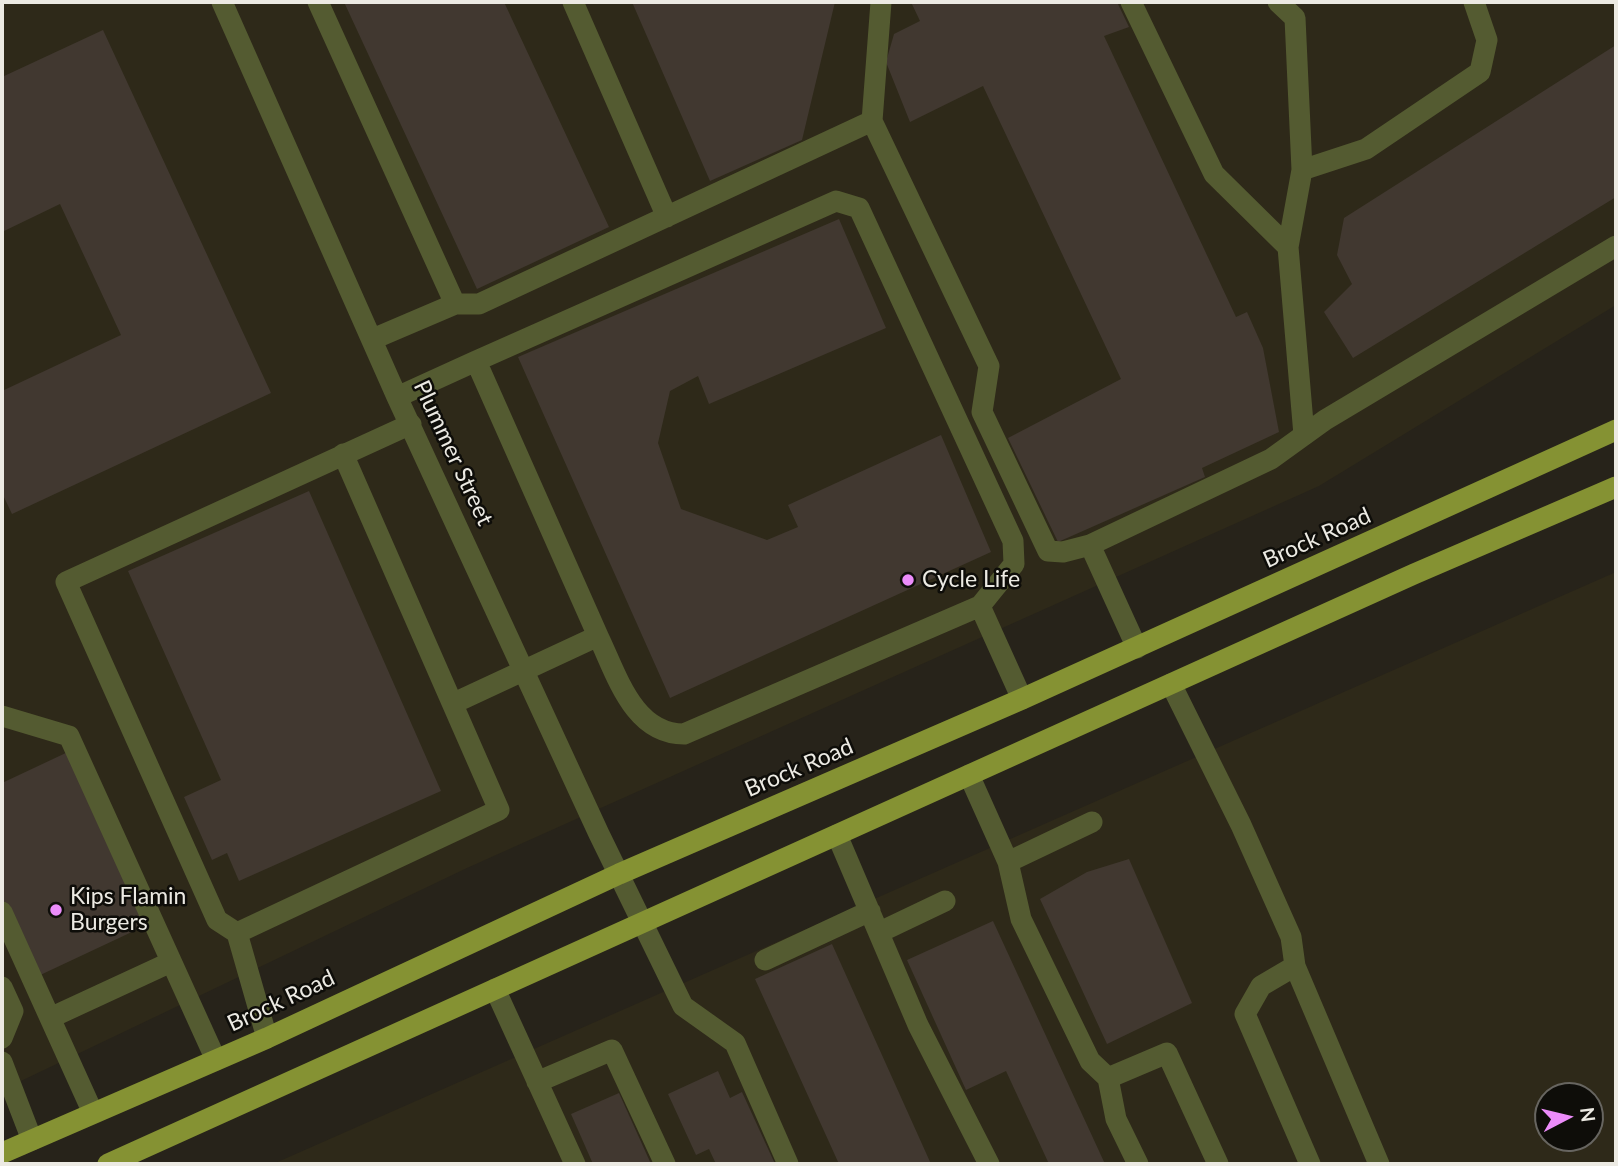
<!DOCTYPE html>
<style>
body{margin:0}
#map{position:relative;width:1618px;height:1166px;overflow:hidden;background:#27231a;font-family:Lato,sans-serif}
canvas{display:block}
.frame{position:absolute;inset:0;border:4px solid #eceae3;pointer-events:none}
.north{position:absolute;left:1534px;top:1082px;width:70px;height:70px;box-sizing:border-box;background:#0e0d09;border:2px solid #676560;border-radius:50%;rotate:83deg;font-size:19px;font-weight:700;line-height:28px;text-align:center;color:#eceae3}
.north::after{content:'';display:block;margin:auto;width:24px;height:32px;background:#ec8cfa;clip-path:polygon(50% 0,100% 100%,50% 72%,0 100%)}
</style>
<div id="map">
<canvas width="1618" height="1166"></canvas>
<div class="frame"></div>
<div class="north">N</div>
</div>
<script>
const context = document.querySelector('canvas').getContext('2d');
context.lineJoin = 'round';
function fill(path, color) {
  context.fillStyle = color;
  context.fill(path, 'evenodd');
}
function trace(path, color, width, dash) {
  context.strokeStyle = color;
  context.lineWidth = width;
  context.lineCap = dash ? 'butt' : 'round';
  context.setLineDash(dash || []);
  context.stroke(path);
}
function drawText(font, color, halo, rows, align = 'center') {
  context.font = font + ' Lato,sans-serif';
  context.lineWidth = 5;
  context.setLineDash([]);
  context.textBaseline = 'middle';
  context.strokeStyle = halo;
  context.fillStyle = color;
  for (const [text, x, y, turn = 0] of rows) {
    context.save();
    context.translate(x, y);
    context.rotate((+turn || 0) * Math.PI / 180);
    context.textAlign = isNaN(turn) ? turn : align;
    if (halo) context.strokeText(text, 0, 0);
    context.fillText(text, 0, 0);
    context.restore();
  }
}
const built = new Path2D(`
 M2 2H1616V305L1319 486 467 868 2 1090Z
 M1616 572V1164H273ZM1548 1096H1590V1138H1548Z`);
const building = new Path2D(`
 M344 2H504L609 227 477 289Z
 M632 2H835L802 140 710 181Z
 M911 2H1117L1129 27 1104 36 1236 317 1247 312 1263 348 1279 432 1202 468 1205 477 1058 542 1008 438 1121 379 983 86 910 122 886 62 894 34 920 21Z
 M103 30 271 393 12 514 2 493V391L121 335 60 204 2 232V77Z
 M1616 45V197L1353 358 1324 312 1352 284 1337 255 1344 218Z
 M839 219 886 328 709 404 698 376 670 391 658 443 681 509 767 540 798 527 788 505 941 435 991 552 670 698 518 357Z
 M309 491 441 791 239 881 227 853 212 860 184 797 221 780 128 571Z
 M70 751 151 923 36 977 2 905V783Z
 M1129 859 1192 1003 1107 1044 1040 899 1087 872Z
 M993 921 1105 1164H1049L1006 1071 966 1090 907 960Z
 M832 944 931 1164H839L755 979Z
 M718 1071 730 1098 742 1092 775 1164H716L709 1149 696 1155 668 1094Z
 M619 1093 651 1164H593L571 1114Z`);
const minor = new Path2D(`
 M222 2 397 397 599 834 683 1006 735 1043 788 1164
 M318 2 455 304 373 339
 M573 2 667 217
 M881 2 872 121 989 366 982 412 1048 551 1063 552 1090 545
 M1131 2 1214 174 1288 247
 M1278 2 1295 18 1302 170 1366 149 1480 72 1487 40 1474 2
 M1302 170 1288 247 1304 435
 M455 304H479L872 121
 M397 397 476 361
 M343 454 499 810 237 933 217 920 66 582 411 424
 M980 606 1022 699
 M1137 648 1090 545 1271 459 1325 420 1616 246
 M1171 684 1241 825 1291 937 1295 966 1379 1164
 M454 703 598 636 476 361 836 201 859 208 1013 541 1014 564 980 606 684 734C633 734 617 675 598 636
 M2 716 69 736 216 1060
 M969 775 1008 862 1092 822
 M837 835 918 1025 989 1164
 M1008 862 1021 919 1090 1061 1108 1078 1116 1119 1138 1164
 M2 912 93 1113
 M880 932 945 901
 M237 933 267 1038
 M765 960 870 911
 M1295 966 1261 986 1245 1014 1310 1164
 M2 987 13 1011 2 1038
 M495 989 575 1164
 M50 1018 171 962
 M2 1062 32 1140
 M1108 1078 1167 1053 1218 1164
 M537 1082 612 1050 665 1164`);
const major = new Path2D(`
 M2 1153 267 1038 619 874 1022 699 1616 430
 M108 1164 1414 574 1616 487`);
const markers = [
 [908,580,7,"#ec8cfa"],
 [56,910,7,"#ec8cfa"]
];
const streetNames = [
 ["Plummer Street",453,453,65],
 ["Brock Road",1317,538,-24],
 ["Brock Road",799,768,-23],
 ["Brock Road",281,1001,-25]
];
const poiNames = [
 ["Cycle Life",922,580],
 ["Kips Flamin",70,897],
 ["Burgers",70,923]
];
fill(built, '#2e2919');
fill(building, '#413830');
trace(minor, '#545b31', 21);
trace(major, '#859233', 21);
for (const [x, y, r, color] of markers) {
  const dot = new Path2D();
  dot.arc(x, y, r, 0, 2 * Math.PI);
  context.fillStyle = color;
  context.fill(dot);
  trace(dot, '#0e0d09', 2.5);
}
drawText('23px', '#eceae3', '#0e0d09', streetNames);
drawText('23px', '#eceae3', '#0e0d09', poiNames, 'left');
</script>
